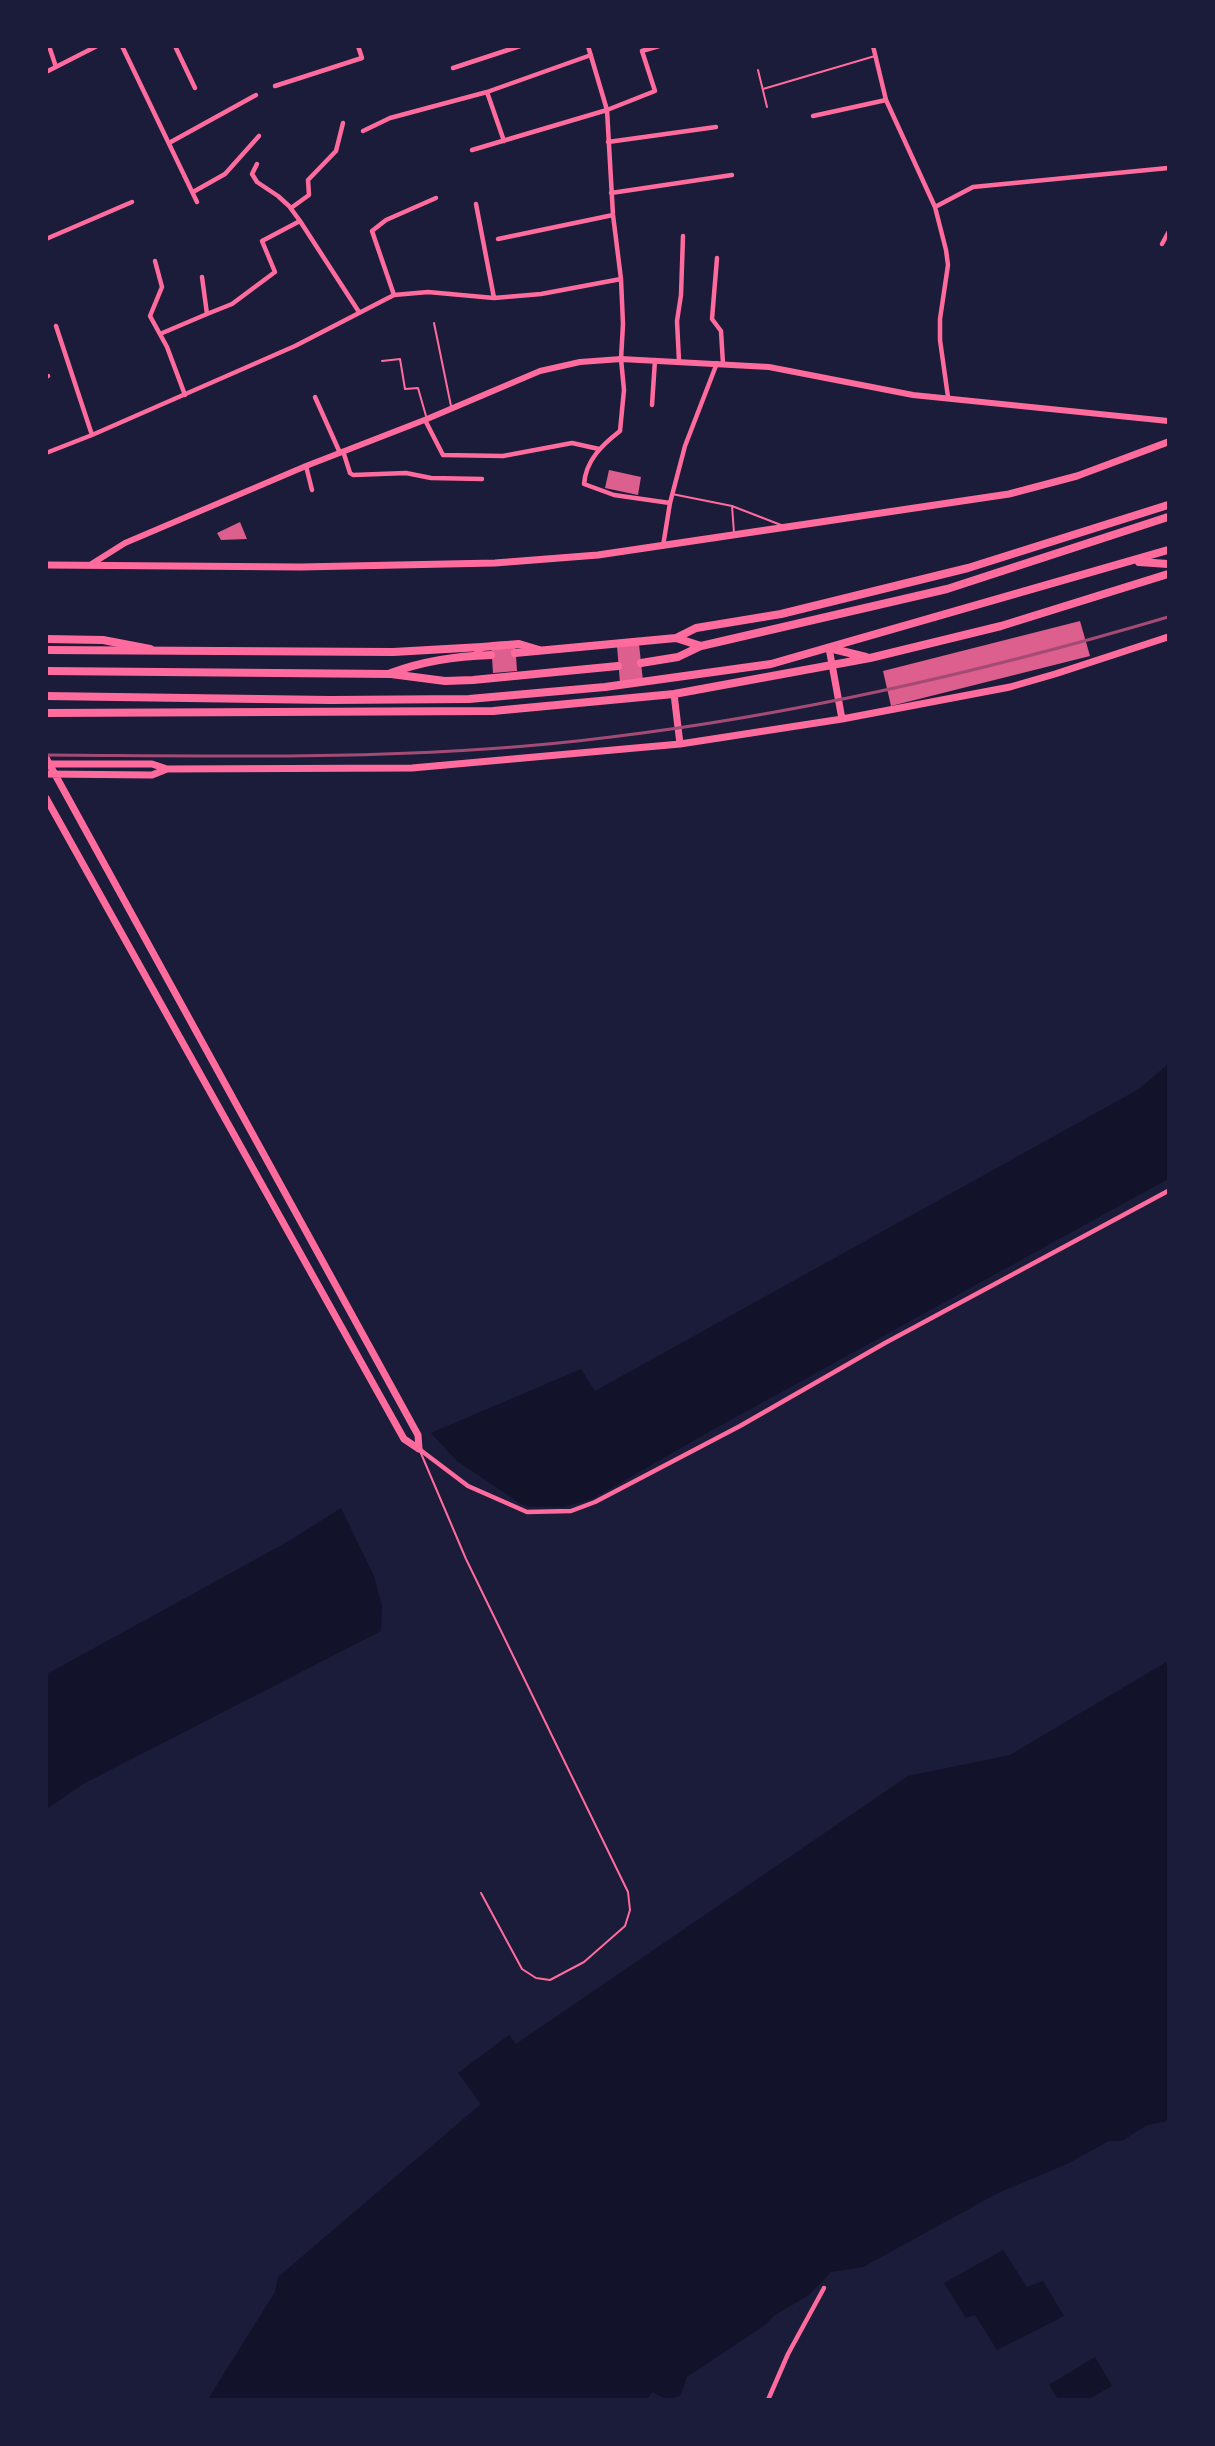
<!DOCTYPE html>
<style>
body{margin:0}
#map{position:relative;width:1215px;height:2446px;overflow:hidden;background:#1b1b3a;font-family:Montserrat,sans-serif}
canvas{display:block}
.frame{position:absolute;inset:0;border:48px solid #1b1b3a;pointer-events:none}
</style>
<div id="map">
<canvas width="1215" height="2446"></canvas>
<div class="frame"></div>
</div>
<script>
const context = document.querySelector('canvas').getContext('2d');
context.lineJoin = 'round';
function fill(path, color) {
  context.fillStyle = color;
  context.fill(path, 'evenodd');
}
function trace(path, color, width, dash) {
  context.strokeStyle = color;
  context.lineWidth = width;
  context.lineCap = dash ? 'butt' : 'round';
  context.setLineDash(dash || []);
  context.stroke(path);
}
const water = new Path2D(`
 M1168 1064V1179L707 1433 592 1499 564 1507H531L521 1504 457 1461 431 1433 581 1369 595 1391 1139 1089Z
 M341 1508 374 1576 382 1606 381 1631 83 1784 47 1809V1674L289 1541Z
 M1168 1661V2121L1147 2125 1122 2141H1109L1067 2164 998 2193 863 2267 831 2272 809 2295 775 2315 765 2325 687 2377 681 2395C668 2401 664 2399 653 2392L646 2400 208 2399 275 2292 278 2277 481 2104 458 2073 509 2035 516 2044 908 1776 1010 1755Z
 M1003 2250 1027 2287 1043 2281 1064 2316 997 2350 975 2315 966 2318 944 2283Z
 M1095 2357 1112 2386 1089 2399H1058L1049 2385Z`);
const building = new Path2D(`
 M609 470 641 477 638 495 605 488Z
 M240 522 247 539 221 540 217 533Z
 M1080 621 1090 656 891 706 883 671Z
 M515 641 517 671 493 673 491 642Z
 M639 644 643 681 620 683 617 646Z`);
const service = new Path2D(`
 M758 70 767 107
 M763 89 875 56
 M434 323 451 406
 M382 361 400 359 405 389 418 388 426 416
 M672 494 732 506 781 525
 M732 506 734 533
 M420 1451 466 1559 628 1892 630 1910 625 1926 584 1962 550 1980 536 1978 522 1969 481 1893`);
const minor = new Path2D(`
 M49 46 56 67
 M122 46 197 202
 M175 46 195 88
 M588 46 607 110 613 215 621 279 623 324 621 359 624 390 620 431C602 445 586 460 584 484L614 495 670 503
 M873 46 886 100 935 207 946 250 948 265 940 319V340L948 397
 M453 68 520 46
 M46 72 97 46
 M275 86 362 58 358 46
 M487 92 504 141
 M813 116 886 100
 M363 131 390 118 487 92 591 55
 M608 142 716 127
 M169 143 256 95
 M472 150 607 110 655 91 642 51 659 46
 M257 164 252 174 257 182 278 196 289 206 300 221
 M193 192 225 174 259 136
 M611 193 732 175
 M476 204 494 298
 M935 207 973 187 1168 168
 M291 208 309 195 308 180 336 151 343 123
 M46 239 132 202
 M498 239 613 215
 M1162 244 1168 233
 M717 258 712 319 721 331 723 364
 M155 261 162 287 150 316 167 347 185 395
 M202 277 207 314 232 304 275 272 262 241 300 221 359 312
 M394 295 372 231 386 220 436 198
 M56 326 92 435
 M160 334 207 314
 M679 361 677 321 681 295 683 236
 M46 377 48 376
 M315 397 340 453
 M652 405 655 360
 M425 420 443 455 503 456 572 443 599 449
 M343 451 350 473 353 475 406 473 431 478 482 479
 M46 453 92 435 295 346 394 295 428 292 494 298 541 294 621 279
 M306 466 312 490
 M663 546 670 503 685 446 717 363
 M419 1449 468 1486 527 1512 571 1511 595 1502 740 1426 885 1343 1168 1191
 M768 2400 788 2354 824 2288`);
const tertiary = new Path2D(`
 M90 565 125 543 306 466 427 419 540 371 580 362 621 359 769 367 913 395 1168 421`);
const secondary = new Path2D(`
 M46 565 301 567 495 563 598 555 1009 494 1077 476 1168 442
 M829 648 842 719
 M674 694 680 744
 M46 758 418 1435 419 1449
 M46 764H152L167 769 412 768 680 744 842 719 1010 687 1055 674 1168 637
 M46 774 152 775 167 769
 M46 798 404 1439 419 1449`);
const primary = new Path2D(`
 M46 639 103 640 150 649
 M478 650 482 647 519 644 539 650`);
const trunk = new Path2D(`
 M1139 562 1168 564
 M676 638 701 646
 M829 648 866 657
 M46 650 393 652 482 647
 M515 653 676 638 696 628 781 614 968 568 1168 505
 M641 663 678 657 701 646 947 589 1168 517
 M46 671 391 674 445 681 473 680 618 666
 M391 673C423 661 458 656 491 655
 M46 696 330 700 469 699 605 687 771 664 1168 550
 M46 713 493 711 674 694 870 658 1001 626 1168 574`);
const rail = new Path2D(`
 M46 755C235 756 424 761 611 737 800 714 986 671 1168 617`);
fill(water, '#12122b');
fill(building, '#dd5f8e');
trace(service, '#ff6b9d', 2);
trace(minor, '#ff6b9d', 4.5);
trace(tertiary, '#ff6b9d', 6);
trace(secondary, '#ff6b9d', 7);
trace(primary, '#ff6b9d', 8);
trace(trunk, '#ff6b9d', 8);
trace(rail, '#a44b75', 3);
</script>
